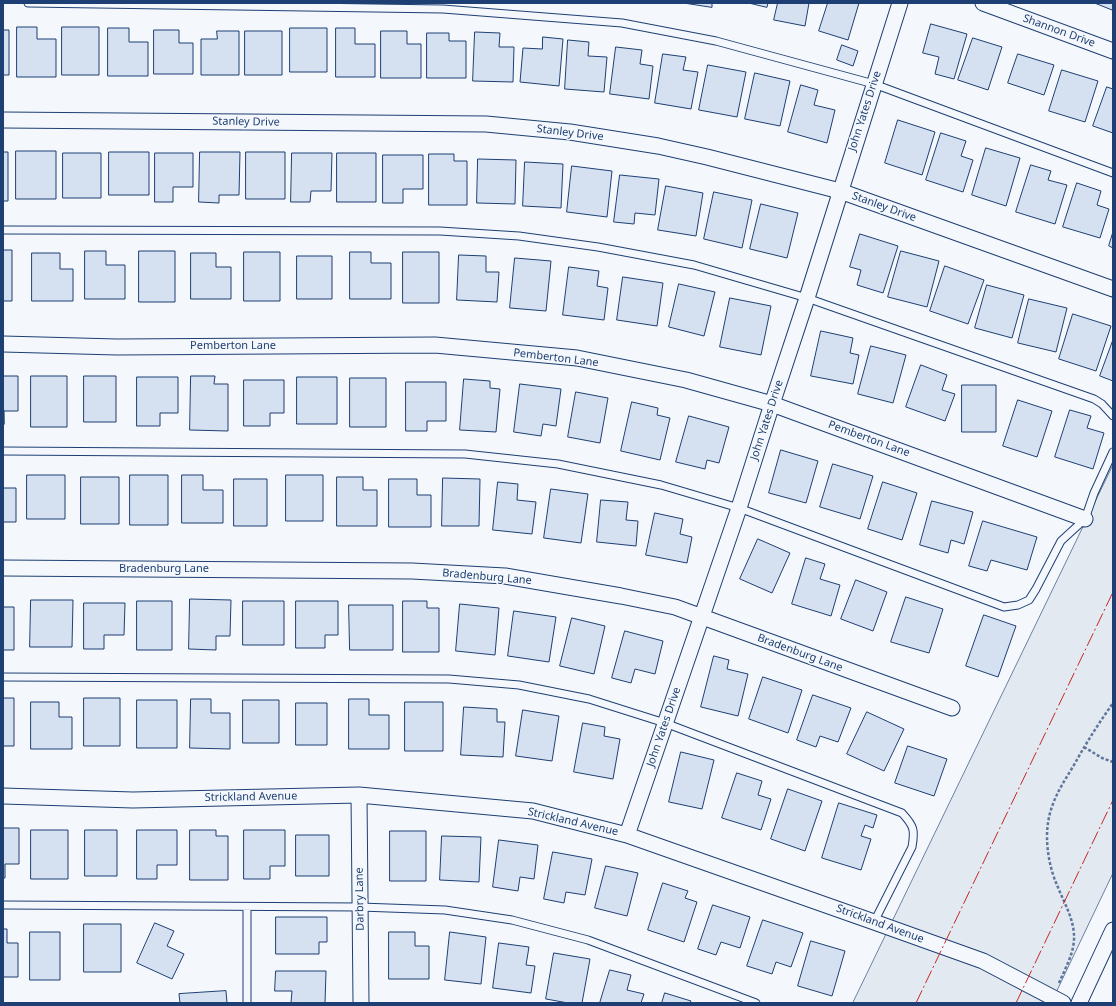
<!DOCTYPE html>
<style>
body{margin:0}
#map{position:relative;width:1116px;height:1006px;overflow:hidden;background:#f4f7fb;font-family:"Noto Sans",sans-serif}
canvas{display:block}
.frame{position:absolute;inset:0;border:4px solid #1d3f73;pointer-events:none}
</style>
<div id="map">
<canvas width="1116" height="1006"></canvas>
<div class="frame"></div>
</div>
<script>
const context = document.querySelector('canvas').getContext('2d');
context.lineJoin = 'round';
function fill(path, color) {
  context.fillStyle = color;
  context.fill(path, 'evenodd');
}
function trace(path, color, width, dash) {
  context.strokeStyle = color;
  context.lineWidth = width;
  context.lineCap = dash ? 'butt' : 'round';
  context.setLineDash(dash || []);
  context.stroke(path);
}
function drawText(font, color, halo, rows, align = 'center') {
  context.font = font + ' "Noto Sans",sans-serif';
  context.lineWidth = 3;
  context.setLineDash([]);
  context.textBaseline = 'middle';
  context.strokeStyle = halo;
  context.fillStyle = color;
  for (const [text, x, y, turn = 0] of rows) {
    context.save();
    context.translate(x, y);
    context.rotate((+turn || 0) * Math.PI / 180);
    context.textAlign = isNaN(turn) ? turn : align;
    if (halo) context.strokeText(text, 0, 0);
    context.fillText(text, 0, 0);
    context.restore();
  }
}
const green = new Path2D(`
 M1113 465V873L1051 1003H853Z`);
const building = new Path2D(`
 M684 3H712V7Z
 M749 3H768L767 7Z
 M778 3H809L805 26 774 20Z
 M828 3H859L848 40 819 31Z
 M1095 3H1113V10Z
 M931 24 967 34 954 79 935 74 939 57 923 53Z
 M17 27H37V39H56V77H17Z
 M62 27H99V75H62Z
 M108 28H129V42H148V76H108Z
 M290 28H327V72H290Z
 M336 28H355V44H375V77H336Z
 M3 30H9V75H3Z
 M154 30H179V43H193V74H154Z
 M217 31H239V75H201V39H217Z
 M245 31H282V75H245Z
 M381 31H407V44H421V78H381Z
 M475 32 500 33 499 47H514L513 82 473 81Z
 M427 33H449V41H466V78H427Z
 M543 37 563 39 559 86 520 82 523 48 542 49Z
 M973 38 1002 47 988 90 958 80Z
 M568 40 589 42 588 56 607 57 604 92 565 89Z
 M842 45 858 51 853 66 837 60Z
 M616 47 642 50 640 64 653 66 649 99 610 94Z
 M663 54 686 57 683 70 698 72 691 109 655 103Z
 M1018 54 1054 65 1044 95 1008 83Z
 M708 65 746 72 737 117 699 110Z
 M1062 70 1098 81 1085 122 1049 111Z
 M755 73 790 81 780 126 745 119Z
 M801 85 818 90 814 105 835 110 827 143 788 132Z
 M1107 87 1113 89V133L1093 126Z
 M898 120 935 132 922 175 885 163Z
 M941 133 966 141 961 156 973 160 963 192 926 180Z
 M986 148 1020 158 1006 206 972 195Z
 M16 151H56V199H16Z
 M3 152H8V201H3Z
 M109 152H149V195H109Z
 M200 152H240L239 195H219V203L199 202Z
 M246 152H285V199H246Z
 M63 153H101V198H63Z
 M155 153H193V187H173V202H155Z
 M292 153H332L331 191H311L310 202H291Z
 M337 153H376V202H337Z
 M429 154H454V161H467V205H429Z
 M383 155H423V189H403V203H383Z
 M478 159 516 160 515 204 477 203Z
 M525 162 563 164 561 208 523 206Z
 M1031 165 1051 171 1048 180 1067 185 1055 224 1016 212Z
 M572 166 612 171 607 217 567 212Z
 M620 175 659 179 655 215 635 213 634 224 614 222Z
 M1077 183 1101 191 1097 205 1109 209 1100 238 1063 227Z
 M666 186 703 193 696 236 658 230Z
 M714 192 752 200 742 248 704 239Z
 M761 204 798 213 787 258 750 249Z
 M1113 232V248L1109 246Z
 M860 234 898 246 883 293 857 285 861 270 850 267Z
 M3 250H12V301H3Z
 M85 251H106V265H125V299H85Z
 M139 251H175V302H139Z
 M901 251 939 261 927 307 888 297Z
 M244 252H280V301H244Z
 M350 252H371V263H391V299H350Z
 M403 252H439V303H403Z
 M32 253H60V269H73V301H32Z
 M191 253H216V267H231V299H191Z
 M459 255 486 256V272H499L497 302 457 300Z
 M297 256H332V299H297Z
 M515 258 551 261 546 311 510 308Z
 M945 266 984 280 968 324 930 311Z
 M569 267 599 271 597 286 608 288 604 320 563 315Z
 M623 277 663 283 657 326 617 320Z
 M679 284 715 292 704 336 669 327Z
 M987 285 1024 295 1012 338 975 328Z
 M730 298 771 306 761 355 720 347Z
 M1029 299 1067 308 1056 352 1018 343Z
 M1073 314 1111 326 1096 371 1059 359Z
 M821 331 853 338 850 353 859 355 853 384 811 376Z
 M1113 340V381L1100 376Z
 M871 346 906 355 893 403 858 394Z
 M921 365 947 375 942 390 955 394 945 421 906 407Z
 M3 376H18V411H4V424Z
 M31 376H67V427H31Z
 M84 376H116V422H84Z
 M191 376H215L214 384H228V431L190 430Z
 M137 377H178V413H160V426H137Z
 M297 377H337V424H297Z
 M350 378H386V427H350Z
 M464 379 490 381V388L500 389 496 432 460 430Z
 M244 380H284V413H270V426H244Z
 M406 382H446V421H427V431H406Z
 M520 384 561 389 556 426 543 424 541 436 514 432Z
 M962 385H996V432H962Z
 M576 392 608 398 600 443 568 437Z
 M1018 400 1052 411 1037 457 1003 446Z
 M632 402 658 408 657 415 670 418 660 460 621 451Z
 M1070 410 1091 416 1087 428 1104 433 1093 469 1055 457Z
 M689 416 729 427 719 463 707 460 705 469 676 462Z
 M781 450 818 461 806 503 769 493Z
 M833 464 873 476 860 519 820 507Z
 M27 475H65V519H27Z
 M130 475H168V525H130Z
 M182 475H203V490H223V523H182Z
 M286 475H323V521H286Z
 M81 477H119V524H81Z
 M337 477H363V490H377V526H337Z
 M443 478 480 479 479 526H442Z
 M234 479H267V526H234Z
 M389 479H417V495H431V527H389Z
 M498 482 518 484 517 500 536 502 532 534 493 530Z
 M883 482 917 493 902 540 868 529Z
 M3 488H16V522H3Z
 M551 489 588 494 581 543 544 538Z
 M601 500 628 502 626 520 638 521 636 546 597 542Z
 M932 501 973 512 964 544 951 540 948 553 920 545Z
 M655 513 683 519 680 534 692 537 687 563 646 555Z
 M983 521 1037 537 1027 570 991 560 987 571 969 566Z
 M758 539 790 553 772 593 740 579Z
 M806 558 825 564 820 579 840 585 831 616 792 604Z
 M856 580 887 592 873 631 841 619Z
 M906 597 943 609 929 653 891 642Z
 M190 599 231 600 230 636H216V650L189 649Z
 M31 600H73L72 647H30Z
 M137 601H172V650H137Z
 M243 601H284V645H243Z
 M296 601H338V635H325V648H296Z
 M403 601H427V608H439V652H403Z
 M84 603H125L124 635H104V649H84Z
 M460 604 499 608 495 655 456 651Z
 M349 605H393V650H350Z
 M3 607H14V650H3Z
 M514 611 556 617 549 662 508 656Z
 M984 615 1016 626 998 677 966 666Z
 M572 618 605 626 594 674 560 666Z
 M625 631 663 641 655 674 635 669 631 683 612 678Z
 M714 656 729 660 727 669 748 674 738 716 701 707Z
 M763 677 802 690 788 733 749 719Z
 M813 695 851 708 838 742 820 736 816 747 797 740Z
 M3 698H14V746H3Z
 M84 698H120V746H84Z
 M191 699H211V713H230V749L190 748Z
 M349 699H369V715H389V749H349Z
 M137 700H177V748H137Z
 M243 700H279V743H243Z
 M31 702H59V717H72V749H31Z
 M405 702H443V751H405Z
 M296 703H327V745H296Z
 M464 707 497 709V722H505L503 757 461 755Z
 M523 710 559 716 552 761 516 756Z
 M867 712 904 729 884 771 847 754Z
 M583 723 605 727 604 736 620 739 613 779 574 772Z
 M908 746 947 759 934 796 895 783Z
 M681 752 714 760 702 809 669 802Z
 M737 773 762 781 758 795 771 799 761 830 722 818Z
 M788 789 822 801 805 851 771 839Z
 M839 803 877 815 873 828 865 825 861 836 871 839 861 870 822 858Z
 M3 828H19V864H5V878H3Z
 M31 830H68V879H31Z
 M85 830H117V876H85Z
 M137 830H177V865H157V879H137Z
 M190 830H216V836H228V880H190Z
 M244 830H285V866H270V879H244Z
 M390 831H426V881H390Z
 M296 835H329V876H296Z
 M442 836 481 837 479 882 440 880Z
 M499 840 538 845 534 879 520 877 518 891 493 887Z
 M553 852 592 859 585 895 566 892 564 903 544 899Z
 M606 866 638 873 627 916 595 908Z
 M663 883 688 891 685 898 697 902 684 942 648 930Z
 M713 905 750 917 740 948 721 942 716 955 698 949Z
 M276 917H327V942H319V954H276Z
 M763 920 803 933 791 967 776 962 772 974 747 966Z
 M155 923 174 931 167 946 184 954 172 979 137 963Z
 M84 924H121V972H84Z
 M3 929H7V943H18V977H3Z
 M30 932H60V980H30Z
 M389 932H415V946H429V979H389Z
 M450 932 486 937 481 984 445 980Z
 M811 941 845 951 832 996 798 986Z
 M499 943 529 947 526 965 535 966 531 993 493 988Z
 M554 953 590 959 582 1003H568L546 999Z
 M610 970 631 975 627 990 644 994 641 1003H600Z
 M276 971H326L325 1003H291L292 991H275Z
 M226 991 227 1003H180L179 994Z
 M665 993 691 1001 690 1003H662Z`);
const path = new Path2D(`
 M1084 747 1102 758 1113 762
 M1059 983C1065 969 1073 955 1074 940 1075 920 1064 903 1057 885 1049 867 1045 842 1048 823 1051 801 1063 783 1074 765 1086 743 1099 723 1113 703`);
const lane = new Path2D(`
 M28 3 443 9 622 23 716 41 874 84 1113 173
 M3 230 440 231 519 236 598 247 694 265 807 298 1094 399 1102 404 1113 416
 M3 451 465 454 558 464 661 485 739 508 1004 607 1018 605 1029 600 1036 589 1061 541 1085 519 1094 493 1113 452
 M3 677 449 679 519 685 589 699 665 723 902 813C914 826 915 830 912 847L874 922
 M3 905 360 907 445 910 512 920 588 940 756 1003
 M247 1003V907`);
const street = new Path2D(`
 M983 3 1113 51
 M3 120 486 124 570 132 658 146 707 157 840 191 1113 289
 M3 344 117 347 435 345 577 358 686 380 772 404 1085 519
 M3 568 412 571 505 576 621 596 675 607 952 708
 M359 795 361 1003
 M3 796 133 800 359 795 533 811 627 835 874 922 983 961 1063 1003
 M627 835 739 508 772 404 807 298 900 3
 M1079 1003 1113 930`);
const power = new Path2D(`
 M916 1003 1113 592
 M1016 1003 1113 800`);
const streetNames = [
 ["Shannon Drive",1059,31,20],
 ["John Yates Drive",865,111,-72],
 ["Stanley Drive",246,122,1],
 ["Stanley Drive",570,133,7],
 ["Stanley Drive",884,207,20],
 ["Pemberton Lane",233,346],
 ["Pemberton Lane",556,358,7],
 ["John Yates Drive",767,420,-72],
 ["Pemberton Lane",869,439,20],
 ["Bradenburg Lane",164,569],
 ["Bradenburg Lane",487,577,5],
 ["Bradenburg Lane",800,653,20],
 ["John Yates Drive",664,727,-71],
 ["Strickland Avenue",251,797,-1],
 ["Strickland Avenue",573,822,13],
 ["Darbry Lane",360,899,-91],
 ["Strickland Avenue",880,924,20]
];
fill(green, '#e3e9f0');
trace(green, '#687fa3', 1);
fill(building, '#d5e0f0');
trace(building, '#1d3f73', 1);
trace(lane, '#1d3f73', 9);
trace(street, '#1d3f73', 17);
trace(path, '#5e769c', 2.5, [3, 2]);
trace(lane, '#f4f7fb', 7);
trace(street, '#f4f7fb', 15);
trace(power, '#c62828', 1, [14, 3, 2, 3]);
drawText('11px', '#1d3f73', '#f4f7fb', streetNames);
</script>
